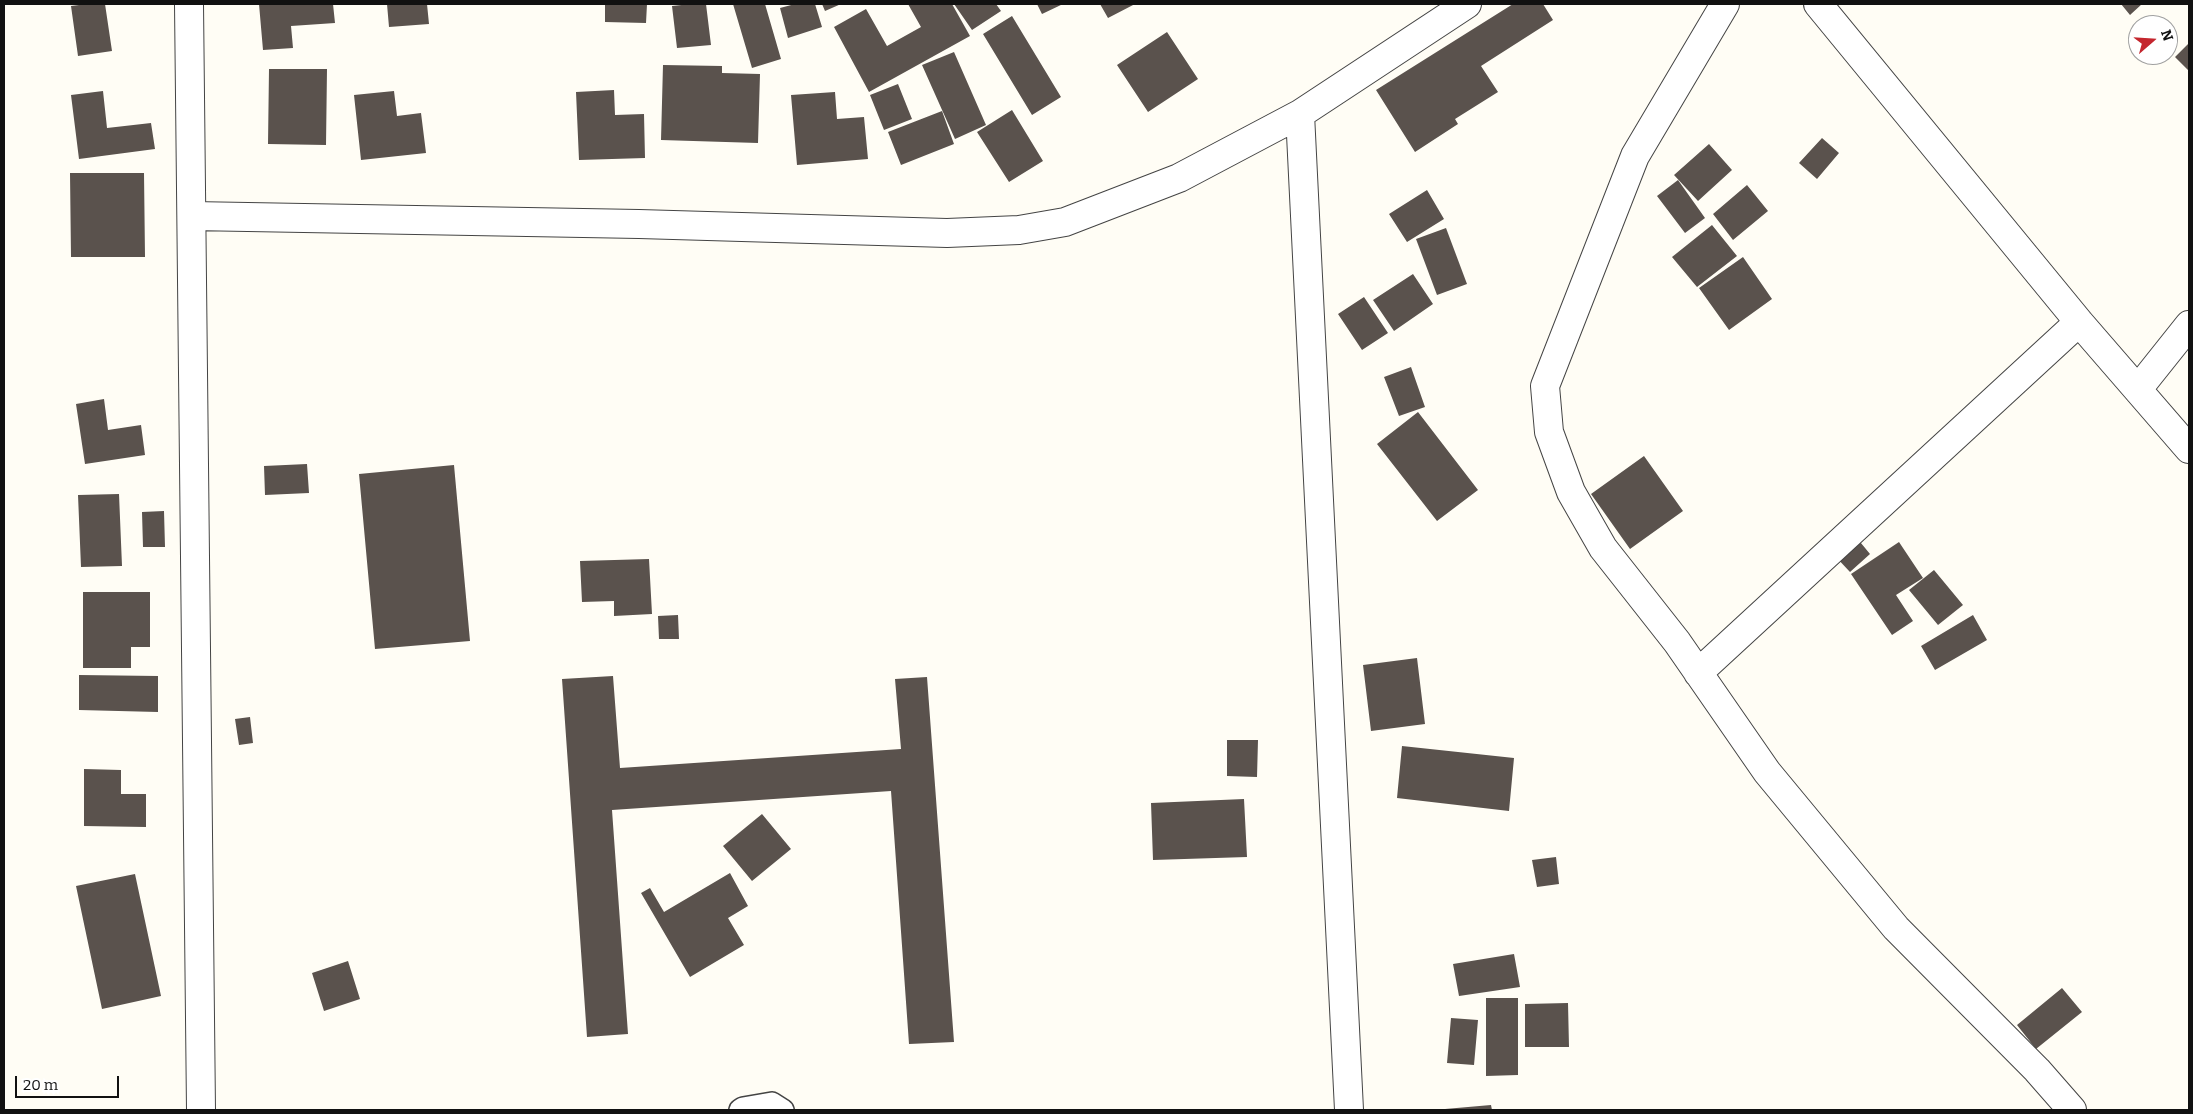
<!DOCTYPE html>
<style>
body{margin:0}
#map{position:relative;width:2193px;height:1114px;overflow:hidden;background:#fffdf5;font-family:Bitter,serif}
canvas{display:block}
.frame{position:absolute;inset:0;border:5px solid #111;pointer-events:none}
.north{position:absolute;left:2128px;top:15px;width:50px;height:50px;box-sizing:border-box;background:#fff;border:1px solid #a0a0a0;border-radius:50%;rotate:71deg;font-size:14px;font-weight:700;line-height:20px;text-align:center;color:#111}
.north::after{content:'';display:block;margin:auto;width:18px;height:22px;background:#c4262e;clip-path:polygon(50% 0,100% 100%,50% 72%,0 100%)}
.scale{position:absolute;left:15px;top:1076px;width:104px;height:22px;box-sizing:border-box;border:2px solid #111;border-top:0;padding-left:6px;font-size:15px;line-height:18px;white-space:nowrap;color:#111;-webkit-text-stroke:4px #fff;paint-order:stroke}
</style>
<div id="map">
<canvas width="2193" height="1114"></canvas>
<div class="frame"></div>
<div class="north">N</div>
<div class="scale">20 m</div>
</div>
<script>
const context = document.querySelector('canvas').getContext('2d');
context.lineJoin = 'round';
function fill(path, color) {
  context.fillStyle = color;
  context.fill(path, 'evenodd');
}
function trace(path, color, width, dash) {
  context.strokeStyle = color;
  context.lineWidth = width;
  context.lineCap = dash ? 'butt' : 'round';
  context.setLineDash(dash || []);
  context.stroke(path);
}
const building = new Path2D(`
 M87 4H105L112 51 78 56 71 6Z
 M259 4H333L335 23 291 26 293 48 263 50Z
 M387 4H427L429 24 389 27Z
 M605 4H647L646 23 605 22Z
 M691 4H706L711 45 677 48 672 6Z
 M733 4H765L781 59 752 68Z
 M795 4H815L822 27 788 38 780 8Z
 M822 4H841L825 11Z
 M908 4H952L970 36 869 92 834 27 866 9 887 46 921 27Z
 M954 4H996L1001 11 972 30Z
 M1037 4H1063L1042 14Z
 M1100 4H1135L1108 18Z
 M1513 4H1543L1553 20 1481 66 1498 92 1455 119 1458 124 1415 152 1376 90Z
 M2121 4H2142L2130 15Z
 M1012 16 1061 97 1032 115 983 34Z
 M1167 32 1198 79 1148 112 1117 65Z
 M2189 43V71L2175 57Z
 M954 52 986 125 955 139 922 65Z
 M663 65 722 66V73L760 74 758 143 661 140Z
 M269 69H327L326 145 268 144Z
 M898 84 912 119 884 130 870 95Z
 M614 90 615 115 644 114 645 158 579 160 576 92Z
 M103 91 107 128 151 123 155 149 79 159 71 95Z
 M394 91 397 116 421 113 426 153 361 160 354 95Z
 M835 92 837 119 864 117 868 159 797 165 791 95Z
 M1012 110 1043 161 1009 182 977 132Z
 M942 111 954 144 901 165 888 132Z
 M1822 138 1839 153 1817 179 1799 163Z
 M1709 144 1732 170 1698 201 1674 175Z
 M70 173H144L145 257H71Z
 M1678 180 1705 218 1685 233 1657 196Z
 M1747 185 1768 211 1733 240 1713 214Z
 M1427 190 1444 219 1407 242 1389 214Z
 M1712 225 1737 256 1697 287 1672 257Z
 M1446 228 1467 284 1437 295 1416 239Z
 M1743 257 1772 299 1729 330 1699 288Z
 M1413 274 1433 304 1394 331 1373 300Z
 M1364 297 1388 333 1362 350 1338 314Z
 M1411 367 1425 407 1399 416 1384 377Z
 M104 399 108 430 141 425 145 455 85 464 76 404Z
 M1418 412 1478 490 1437 521 1377 444Z
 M1644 456 1683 511 1630 549 1591 494Z
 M307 464 309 493 265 495 264 466Z
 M454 465 470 641 375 649 359 474Z
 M119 494 122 566 81 567 78 495Z
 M164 511 165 547H143L142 512Z
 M1856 537 1870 554 1850 572 1835 556Z
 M1899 542 1923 578 1896 595 1913 621 1892 635 1851 574Z
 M649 559 652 614 614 616V601L582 602 580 561Z
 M1934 570 1963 605 1938 625 1909 590Z
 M83 592H150V647H131V668H83Z
 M678 615 679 639H659L658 616Z
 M1973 615 1987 640 1935 670 1921 646Z
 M1417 658 1425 724 1371 731 1363 665Z
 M79 675 158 676V712L79 710Z
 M613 676 620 768 901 749 895 679 927 677 954 1042 909 1044 891 791 612 810 628 1034 587 1037 562 679Z
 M250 717 253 743 239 745 235 719Z
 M1227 740H1258L1257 777 1227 776Z
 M1402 746 1514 758 1509 811 1397 798Z
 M84 769 121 770V794H146V827L84 826Z
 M1244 799 1247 857 1153 860 1151 803Z
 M762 814 791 849 752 881 723 846Z
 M1556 857 1559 884 1537 887 1532 860Z
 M730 873 748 906 728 918 744 945 690 977 641 893 650 888 664 912Z
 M135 874 161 996 102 1009 76 886Z
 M1514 954 1520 987 1459 996 1453 964Z
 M348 961 360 999 324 1011 312 973Z
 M2062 988 2082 1012 2036 1049 2017 1025Z
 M1486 998H1518V1075L1486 1076Z
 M1568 1003 1569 1047H1525V1004Z
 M1451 1018 1478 1020 1474 1065 1447 1063Z
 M1491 1105 1492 1110H1445V1109Z`);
const lane = new Path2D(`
 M740 1110 743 1108 772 1103 783 1110`);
const street = new Path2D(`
 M189 4 201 1110
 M1725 4 1635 156 1545 386 1549 432 1571 492 1603 548 1677 642 1767 772 1896 928 2037 1070 2072 1110
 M1818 4 2079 322 2189 449
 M1300 114 1349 1110
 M192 216 639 224 947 233 1019 230 1065 222 1179 178 1300 114 1467 4
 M2138 389 2189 325
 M1698 673 2079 322`);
fill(building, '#5a524d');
trace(lane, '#444', 24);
trace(street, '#444', 30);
trace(lane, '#fff', 21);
trace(street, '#fff', 28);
</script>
